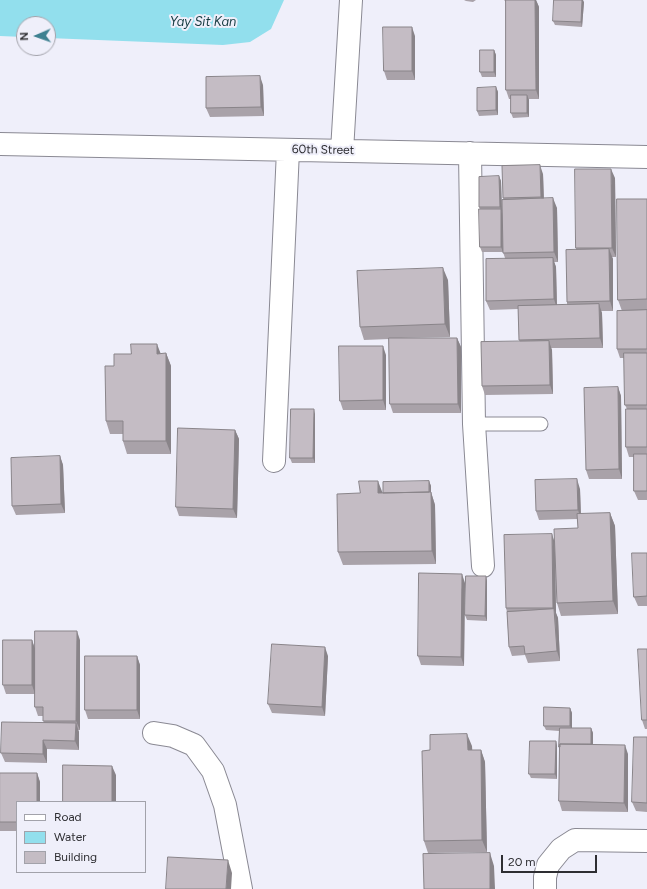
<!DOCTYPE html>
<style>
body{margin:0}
#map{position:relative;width:647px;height:889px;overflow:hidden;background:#efeffa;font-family:Figtree,sans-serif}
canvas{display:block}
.legend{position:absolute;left:16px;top:801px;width:130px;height:72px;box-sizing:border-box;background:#efeffa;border:1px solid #a2a2aa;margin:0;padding:5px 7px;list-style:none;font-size:12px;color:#2e2e32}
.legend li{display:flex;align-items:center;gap:8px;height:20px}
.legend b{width:20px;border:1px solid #a2a2aa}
.north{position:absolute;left:16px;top:16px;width:40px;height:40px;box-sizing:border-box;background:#efeffa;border:1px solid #a2a2aa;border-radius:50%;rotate:268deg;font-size:11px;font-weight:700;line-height:16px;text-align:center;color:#2e2e32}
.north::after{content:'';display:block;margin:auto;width:14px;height:18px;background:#3e8191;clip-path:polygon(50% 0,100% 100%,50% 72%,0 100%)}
.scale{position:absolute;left:501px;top:855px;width:96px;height:18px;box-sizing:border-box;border:2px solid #2e2e32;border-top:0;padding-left:5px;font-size:12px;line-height:14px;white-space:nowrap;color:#2e2e32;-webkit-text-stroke:3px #efeffa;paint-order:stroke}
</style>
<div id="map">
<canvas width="647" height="889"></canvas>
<ul class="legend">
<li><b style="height:5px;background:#fff"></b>Road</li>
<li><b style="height:11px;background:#92dfed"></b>Water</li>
<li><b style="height:11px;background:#c4bcc4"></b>Building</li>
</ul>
<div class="north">N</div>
<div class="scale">20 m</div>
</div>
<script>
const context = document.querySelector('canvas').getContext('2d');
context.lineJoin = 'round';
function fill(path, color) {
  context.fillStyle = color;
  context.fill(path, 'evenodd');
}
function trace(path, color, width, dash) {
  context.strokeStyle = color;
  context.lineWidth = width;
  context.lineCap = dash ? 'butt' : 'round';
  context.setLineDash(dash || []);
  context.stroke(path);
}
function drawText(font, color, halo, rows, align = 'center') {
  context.font = font + ' Figtree,sans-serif';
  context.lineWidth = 4;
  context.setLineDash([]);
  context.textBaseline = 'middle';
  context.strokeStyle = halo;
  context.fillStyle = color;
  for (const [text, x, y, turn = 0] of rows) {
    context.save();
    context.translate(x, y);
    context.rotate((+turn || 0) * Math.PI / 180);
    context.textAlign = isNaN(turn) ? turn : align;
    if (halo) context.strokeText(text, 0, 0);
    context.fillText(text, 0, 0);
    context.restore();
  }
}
const water = new Path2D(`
 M0 0H284L271 29 250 42 223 45 48 38V24H24V37L0 36Z`);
const lane = new Path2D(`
 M474 424H541`);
const street = new Path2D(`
 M0 144 647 157
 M342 151 351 0
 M470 153 474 424 483 566
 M274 461 288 150
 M154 733 173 736 194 745 213 771 225 805 241 889
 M545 889V877L548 865 561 849 575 840 647 841`);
const wall = new Path2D(`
 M464 0H476L473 2 466 1Z
 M504 0H536L539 7V99H529V117L513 118 511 113V99H509L506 90V2Z
 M584 2 582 27 555 25 553 21Z
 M415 36V80H387L384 71Z
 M494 50 496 55V77H482L480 72Z
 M263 85 264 116 210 117 206 108Z
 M496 87 498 92V115L479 116 477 111Z
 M543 174 544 199 557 208 558 262H554L556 267 557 305H567V302L576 250V248L615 178 616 257H612L613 259V311H601L602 313 603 348H551L552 350 553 394 485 395 482 386 520 342 519 340 518 309 490 310 486 301 505 258 503 252H482L480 247V209L479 207 499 176 501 181 502 212V214L504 200 503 198Z
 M647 199V500H638L634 491V457H629L626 447 627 409 625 405 624 358H620L617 349 622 311 618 300Z
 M448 280 450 337 401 338H457L461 347V413H393L390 404 389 339 364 340 360 327Z
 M166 353 171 366V454H127L123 441V434H110L106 421 114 366 161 354Z
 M386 355V410H343L340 401Z
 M618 387 621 396 622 479H589L586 470Z
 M315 414V463H292L290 458Z
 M235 430 239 439 237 518 179 516 176 507Z
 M60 456 63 465 65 513 16 515 12 506Z
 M429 481 431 486V492L435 505 436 564 343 565 338 552 382 493Z
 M580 489 581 514 610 513 615 526 618 614 561 616 557 603 555 565 556 613 558 618 560 661 528 663 525 655 512 656 509 647 507 612 506 608 555 542 578 528 577 519 539 520 536 511Z
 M647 553V606H638L634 597Z
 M486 576 487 581V621L467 620 465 615Z
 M465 583 464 666 421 665 418 656Z
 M32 640 35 649 80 640V730H78L79 732V750L47 749V763L5 762 1 753 44 723 43 716H38L35 707V694H6L3 685Z
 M647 649V729H645L642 720Z
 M137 656 140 665V719H88L85 710Z
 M328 656 325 716 272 713 268 704Z
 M570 708 572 713V728H591L593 733V744L628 754V812L562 811 559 801V731L546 730 544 726Z
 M647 737V812L636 811 632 802Z
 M556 741 557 746V779L531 778 529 774Z
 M472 746V750H481L485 762 487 852 428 853 424 841 430 750Z
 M0 773H37L40 782V802H17V831H0Z`);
const shadedWall = new Path2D(`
 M535 0H536L539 7V99L536 90Z
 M582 0H583L584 2 582 27 581 22Z
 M412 27 415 36V80L412 71Z
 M494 50 496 55V77L494 72Z
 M260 76 263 85 264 116 261 107Z
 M496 87 498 92V115L496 110Z
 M527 95 529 100V117L527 113Z
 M540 165 543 174 544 206 541 197Z
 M611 169 615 178 616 257 612 248Z
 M499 176 501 181 502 212 500 207Z
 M553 198 557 208 558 262 554 252Z
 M501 209 502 214 503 252 501 247Z
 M609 249 613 259V311L610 301Z
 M553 258 556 267 557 309 554 299Z
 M443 268 448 280 450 337 445 324Z
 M599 304 602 313 603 348 600 338Z
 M457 338 461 347V413L458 404Z
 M549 341 552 350 553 394 550 385Z
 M157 344 162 357 157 354Z
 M383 346 386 355V410L383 400Z
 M166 353 171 366V454L166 441Z
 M618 387 621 396 622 479 619 469Z
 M314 409 315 414V463L313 458Z
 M235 430 239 439 237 518 233 509Z
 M60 456 63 465 65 513 61 504Z
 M577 479 580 489 581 519 578 510Z
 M378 481 383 494 378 493Z
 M429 481 431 486V497V492L435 505 436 564 432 551Z
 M610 513 615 526 618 614 613 601Z
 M552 534 555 543 556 613 558 618 560 661 557 651 555 613 553 608Z
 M462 574 465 583 464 666 461 657Z
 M486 576 487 581V621L485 616Z
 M77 631 80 640V730L76 721Z
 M32 640 35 649V694L32 685Z
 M325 647 328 656 325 716 322 707Z
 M137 656 140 665V719L137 710Z
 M570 708 572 713V731L570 726Z
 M76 723 79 732V750L75 741Z
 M591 728 593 733V753L591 748Z
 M467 734 472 746 473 762 468 750Z
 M43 740 47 749V763L43 754Z
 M556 741 557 746V779L555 774Z
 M625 745 628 754V812L624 803Z
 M481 750 485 762 487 852 482 840Z
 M112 766 116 775V802H112Z
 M37 773 40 782V802H37Z
 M490 853 494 866 495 889H490Z
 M228 860 232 873 231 889H226Z`);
const building = new Path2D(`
 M506 0H535L536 90H506Z
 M554 0H582L581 22 553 21Z
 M383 27H412V71H384Z
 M480 50H494V72H480Z
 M260 76 261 107 206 108V77Z
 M496 87V110L477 111V88Z
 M511 95H527V113H511Z
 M540 165 541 197 503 198 502 166Z
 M575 169H611L612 248H576Z
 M499 176 500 207H479V177Z
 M553 198 554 252 503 253 502 200Z
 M617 199H647V299L618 300Z
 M479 209H501V247H480Z
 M609 249 610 301 567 302 566 250Z
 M553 258 554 299 486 301V259Z
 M443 268 445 324 360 327 357 271Z
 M599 304 600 338 519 340 518 306Z
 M647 310V349H617V311Z
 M389 338H457L458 404H390Z
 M549 341 550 385 482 386 481 342Z
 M131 344H157V354L166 353V441H123V421H106L105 366H114V354H131Z
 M339 346H383V400L340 401Z
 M624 353H647V405H625Z
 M618 387 619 469 586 470 584 388Z
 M291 409H314L313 458H290Z
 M626 409H647V447H626Z
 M178 428 235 430 233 509 176 507Z
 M634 454H647V491H634Z
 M60 456 61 504 12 506 11 458Z
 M577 479 578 510 536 511 535 480Z
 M359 481H378V493L431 492 432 551 338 552 337 494 360 493Z
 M429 481V492L383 493V482Z
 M610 513 613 601 557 603 554 529 578 528 577 514Z
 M552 534 553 608H506L504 535Z
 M632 553H647V596L634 597Z
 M419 573 462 574 461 657 418 656Z
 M466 576H486L485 616 465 615Z
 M554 609 557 651 525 654 524 646 509 647 507 612Z
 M35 631H77L76 721H43V707H35Z
 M3 640H32V685H3Z
 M272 644 325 647 322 707 268 704Z
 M638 649H647V720H642Z
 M85 656H137V710H85Z
 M544 707 570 708V726H544Z
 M2 722 76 723 75 741 43 740V754L1 753Z
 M560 728H591V744H560V747H559Z
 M467 734 468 750H481L482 840 424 841 422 751 430 750V735Z
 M634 737H647V803L632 802Z
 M530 741H556L555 774H529Z
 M560 744 625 745 624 803 559 801Z
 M63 765 112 766V802H63Z
 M0 773H37V802H17V822H0Z
 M490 853V889H424L423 854Z
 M168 857 228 860 226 889H166Z`);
const streetNames = [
 ["60th Street",323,150,1]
];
const waterNames = [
 ["Yay Sit Kan",203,22]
];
fill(water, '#92dfed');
trace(lane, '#8a8993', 15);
trace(street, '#8a8993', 24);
trace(lane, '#fff', 13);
trace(street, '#fff', 22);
fill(wall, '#a9a2a9');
fill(shadedWall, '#898489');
fill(building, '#c4bcc4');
trace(building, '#898489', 1);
drawText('12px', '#2e2e32', '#efeffa', streetNames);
drawText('italic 13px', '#153a40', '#efeffa', waterNames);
</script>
